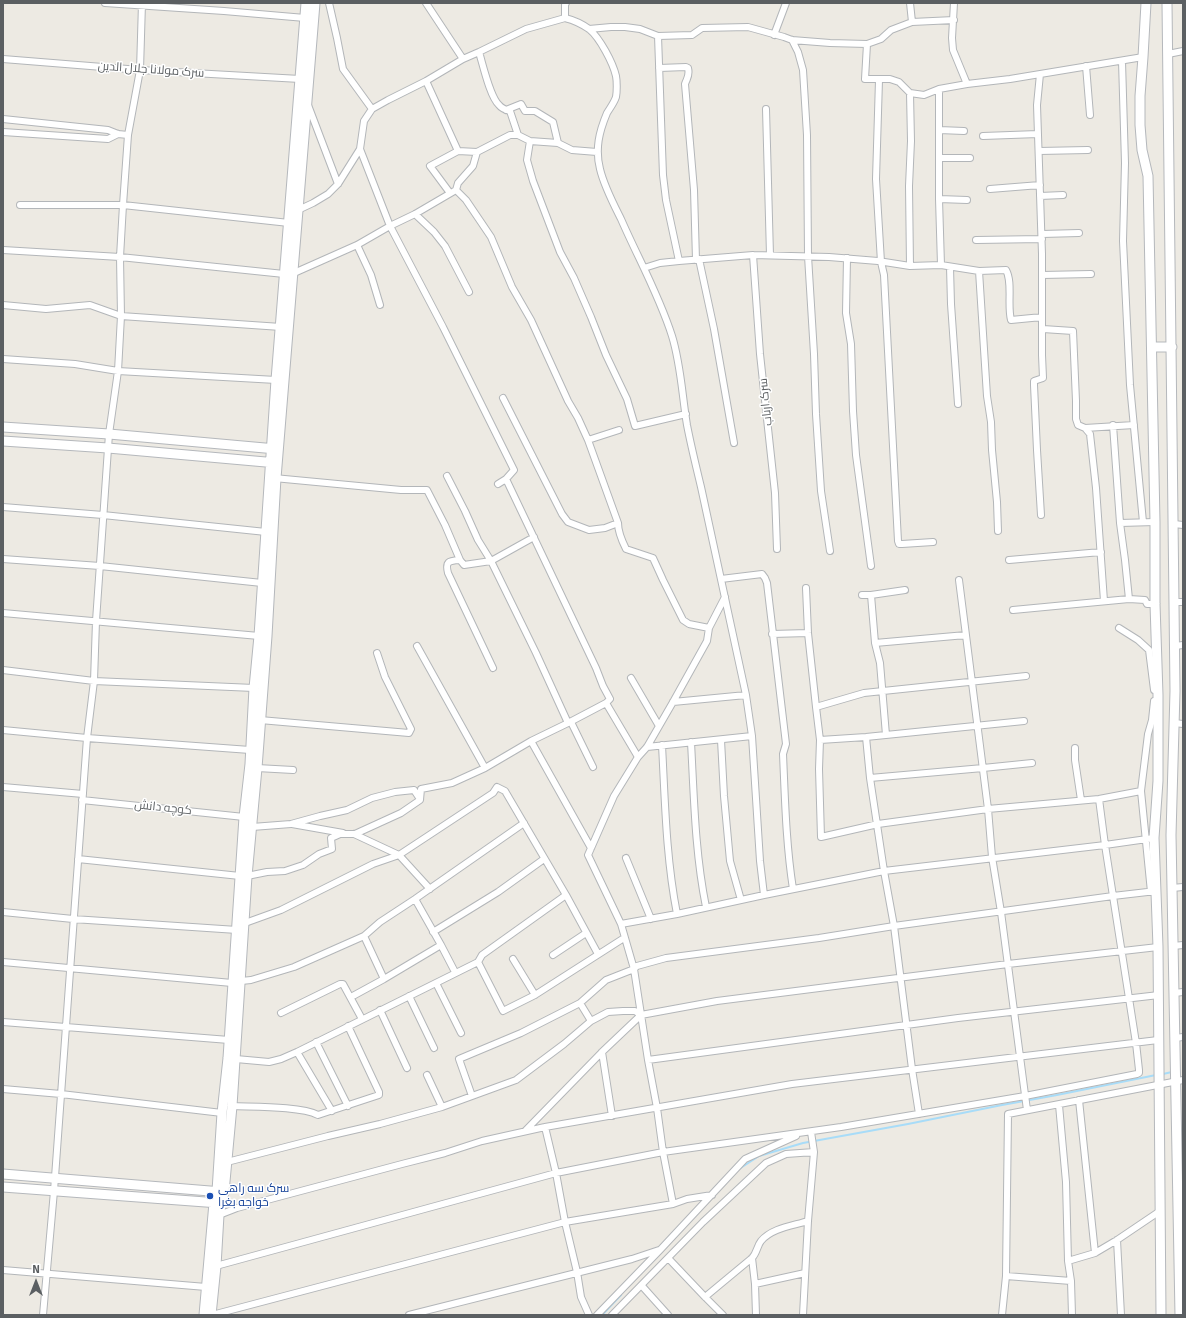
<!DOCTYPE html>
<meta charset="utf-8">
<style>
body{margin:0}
#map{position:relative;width:1186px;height:1318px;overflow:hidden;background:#edeae3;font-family:Signika,sans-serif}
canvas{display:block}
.frame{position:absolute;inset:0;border:4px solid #5b5f62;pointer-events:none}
.north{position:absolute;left:16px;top:1262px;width:40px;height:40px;-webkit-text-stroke:3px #fff;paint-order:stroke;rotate:0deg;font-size:11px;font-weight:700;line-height:16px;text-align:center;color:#5b5f62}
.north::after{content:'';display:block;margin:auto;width:14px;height:18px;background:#5b5f62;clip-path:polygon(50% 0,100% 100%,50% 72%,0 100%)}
</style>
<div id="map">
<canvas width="1186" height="1318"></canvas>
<div class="frame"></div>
<div class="north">N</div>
</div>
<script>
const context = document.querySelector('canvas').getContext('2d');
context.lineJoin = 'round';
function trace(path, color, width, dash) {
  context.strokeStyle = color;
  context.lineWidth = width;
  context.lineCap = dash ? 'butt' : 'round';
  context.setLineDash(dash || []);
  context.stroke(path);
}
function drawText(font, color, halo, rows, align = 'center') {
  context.font = font + ' Signika,Cairo,sans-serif';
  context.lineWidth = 3;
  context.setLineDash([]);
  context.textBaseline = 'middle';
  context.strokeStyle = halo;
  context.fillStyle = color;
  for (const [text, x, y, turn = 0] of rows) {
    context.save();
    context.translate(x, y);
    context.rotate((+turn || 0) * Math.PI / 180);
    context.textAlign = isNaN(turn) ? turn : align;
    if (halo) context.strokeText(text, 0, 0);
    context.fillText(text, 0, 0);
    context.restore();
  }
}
const stream = new Path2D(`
 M1163 1074 1172 1072
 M739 1169 759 1156 803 1143 908 1124 1002 1105 1057 1095 1156 1075
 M602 1315 621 1295`);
const street = new Path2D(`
 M105 3 224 11 305 18
 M329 3 337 38 343 69 372 109
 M426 3 463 59
 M566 3 565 5V18C573 20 582 24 589 29 600 38 613 63 616 76 617 81 617 92 616 97 614 103 610 108 607 113 599 132 595 149 600 169 604 186 613 203 621 219 638 258 659 295 672 336 681 365 682 395 687 425 691 446 696 466 701 487L746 695 752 736 760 861 764 895
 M910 3 912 22
 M954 3 952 38 953 50 967 84
 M589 29 611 27H625L640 29 658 36 692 35 702 28 748 27 784 37 792 40 830 43 867 44 881 39 891 30 912 22 954 20
 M774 35 786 3
 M658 36 663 175 666 200 679 261
 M792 40 798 52 803 70 807 135 808 256 814 354 816 414 821 491 830 551
 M867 44 865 79H890L899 82 910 93 924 95 939 89 967 84 1010 79 1143 57
 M479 52C483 65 490 97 499 105 502 109 506 110 510 111L518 135
 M1168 54 1183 51
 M3 59 140 70 300 79
 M1122 61 1125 163 1123 241 1130 385 1143 522
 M1086 66 1090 115
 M659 68 686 67 688 68C690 76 687 78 685 84L694 190 696 260
 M1040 74 1037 105 1042 254V355L1043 378 1034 381V385L1037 450 1041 515
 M879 80 876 179 881 262 884 275 898 541 899 544H902L933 542
 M426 81 458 151 477 152
 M939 89V199L941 265
 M910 93 911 141 909 186 910 266
 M308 105 338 184
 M766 109 770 255
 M506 110 521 104 525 111H535L553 122 558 143
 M3 119 108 130 118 134 128 135
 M939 130 964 131
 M3 132 108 139 118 134
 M983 136 1038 134
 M530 141 527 160 533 181 560 252 574 278 591 317 606 355 627 399 635 426 686 414
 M360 149 390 226 443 327 514 470 506 479 498 484
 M1039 151 1088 150
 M939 158H970
 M990 189 1040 185
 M456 190 466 200 491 237 512 287 531 320 568 401 578 418 588 440 618 523C618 532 622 541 626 549L653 558 663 580 683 620 689 624 709 628
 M450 193 430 166 458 151
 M1040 196 1063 195
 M939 199 967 200
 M20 205H123L289 223
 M298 210 313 203 328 194 338 184 360 149 364 121 372 109 388 100 426 81 463 59 479 52 526 29 565 18
 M415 214 434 232 445 246 469 292
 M1042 234 1079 233
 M976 240 1042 239
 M357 245 371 275 380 305
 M3 250 120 257 284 274
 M753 255 760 354 775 493 777 549
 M847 258 846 313 851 344 853 411 856 455 871 566
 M699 259 714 329 734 443
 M950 267 951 304 958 404
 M644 268 660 263 679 261 753 255 829 257 878 261 910 266 941 265 979 271 1006 270C1013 282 1007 305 1011 320L1042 317
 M979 271 987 396 991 422 992 450 997 502 998 531
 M294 273 357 245 390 226 415 214 456 190 458 183 473 166 477 152 510 135H518L530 141 558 143 572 150 597 152
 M1042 275 1091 274
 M3 305 46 309 90 305 121 316 281 327
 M1043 329 1073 331 1076 401V419L1078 425 1085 428 1090 434 1096 488 1104 601
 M3 359 75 364 118 371 276 380
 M503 398 562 514 568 522 589 530 605 528 618 523
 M1113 425 1120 523 1125 560 1129 599
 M1085 428 1134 425
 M588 440 619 430
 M447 476 465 511 478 540 491 561 536 653 568 723
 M274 478 401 490H427L445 525 460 560 464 565 491 561 534 537
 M3 507 103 515 266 532
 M1120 523 1155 522
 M1174 524 1183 525
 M3 559 100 566 262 583
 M460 560C449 561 445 561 448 573L493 668
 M1009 560 1101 552
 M721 579 762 574 765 578 767 583 786 744 783 754C785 799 786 844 793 889
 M959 580 988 809 992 857 1001 912 1027 1110
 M806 588 808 633 816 707 820 740 819 769 821 837 878 824 988 809 1099 799 1141 791
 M862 595H871L905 590
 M871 595 875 643 880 663 886 735
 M1175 602H1183
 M1013 610 1129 599 1145 600 1147 604H1155
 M3 613 259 636
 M1119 628 1138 640 1149 650 1154 690
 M772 634 808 633
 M875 643 966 635
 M417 646 485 768
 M1175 646 1183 645
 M3 670 94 681 254 688
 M631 678 659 726
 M673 702 746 695
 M606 703 638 757
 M816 707 864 693 1026 676
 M260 720 409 733 411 729 385 677 377 653
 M571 722 593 767
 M1174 723 1183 724
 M3 730 87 738 250 750
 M866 737 870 778 884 871 894 926 912 1069 919 1114
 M721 740 724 796 730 861 741 900
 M820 740 866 737 1024 721
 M531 741 591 848
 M691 742C694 797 695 853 706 907
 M662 745C665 801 666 858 677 914
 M647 747 752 736
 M1075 748V760L1081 800
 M257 768 293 770
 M870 778 983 768 1032 763
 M3 787 83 794
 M82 800 244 817
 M292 824 343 833
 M252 827 291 824 320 816 347 810 372 798 395 792 414 790 420 799
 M354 834 399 855 430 889
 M626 858 651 919
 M78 859 240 876
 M247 876 267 872 285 871 303 865 319 854 332 849 331 838 340 834H355L401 813 420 800 421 789 452 783 485 768 531 741 568 723 606 703 610 699 603 686 596 668 506 479
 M1172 888 1183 887
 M1151 892 1141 791 1148 734 1152 720 1154 701
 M415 899 441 945 455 972
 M3 912 73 919 237 930
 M245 923 281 910 373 864 399 855 493 793 497 787 505 791 566 895 598 954
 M621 924 677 914 764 895 884 871 1105 845 1154 838
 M433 932 498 892 544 859
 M364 936 384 979
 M1173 946 1183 945
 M553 955 586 933
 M513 959 535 995
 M3 962 232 983
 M478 962 503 1011 535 995 624 938
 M241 981 251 980 294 967 364 936 380 922 415 899 524 823
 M436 983 461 1033
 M1174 993 1183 992
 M409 996 434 1048
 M351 997 384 979 441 945
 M580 1003 606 980 634 969 637 966 666 958 819 938 894 926 1113 896 1156 891
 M380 1010 407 1068
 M281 1013 340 984H343L362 1019
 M3 1022 229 1040
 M1175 1038 1183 1037
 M316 1042 348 1106
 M297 1052 332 1111
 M602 1052 612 1116
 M236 1059 269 1062 281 1059 297 1052 478 962 482 955 566 895
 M648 1060 958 1018 1159 995
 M427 1075 442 1107
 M3 1089 61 1094 222 1113
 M472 1096 459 1059 521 1033 580 1003 591 1021
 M1079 1100 1095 1253
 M1059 1105 1066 1182 1068 1261 1071 1281 1072 1315
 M232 1106C253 1107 301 1106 318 1115L379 1095V1092L348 1026
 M545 1127 556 1173 565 1222 577 1272 581 1297 589 1315
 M526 1130 602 1052 641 1015 717 1001 1008 964 1158 947
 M227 1162 328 1136 380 1124 442 1107 516 1080 564 1044 591 1021 608 1012 623 1011H635L641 1015
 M673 1204 663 1152 657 1108 648 1060 634 969 621 924 588 855 614 796 638 757 647 747 673 702 707 641 709 628 725 597
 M219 1215 237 1208 402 1164 445 1153 482 1141 545 1127 792 1084 1158 1040
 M1117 1240 1121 1315
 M668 1258 705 1297 723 1315
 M752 1258 755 1284 805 1273
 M1068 1261 1095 1253 1117 1240 1160 1211
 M216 1266 556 1173 663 1152 841 1127 1025 1096 1137 1074 1139 1073V1070L1136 1043 1105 845 1099 799
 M3 1270 206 1287
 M1006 1276 1071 1281
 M755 1284 756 1315
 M642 1286 668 1315
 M705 1297 752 1258C757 1253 757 1246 761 1241 772 1228 792 1226 808 1221
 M43 1315 54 1191 87 738 94 681 96 621 109 434 118 371 121 316 120 257 123 205 128 135 140 70 142 3
 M212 1315 565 1222 673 1204 687 1199 712 1195
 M409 1315 632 1259 659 1250
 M597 1315 660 1250 745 1159 796 1136
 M612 1315 703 1222 766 1163 786 1154 814 1152
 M803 1315 808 1221 814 1152 811 1132
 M1002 1315 1006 1276 1008 1114 1183 1080`);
const secondary = new Path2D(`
 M1146 3 1143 57 1140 96V125L1142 150 1148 176 1155 522V604L1158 695V781L1154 838 1158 947 1161 1315
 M1167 3 1175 691 1171 835 1180 1315
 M1152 347H1172
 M3 427 109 434 276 449
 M3 441 108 448 277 463
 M3 1174 222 1192
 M3 1187 219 1203
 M204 1315 214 1203 217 1191 222 1113 228 1058 244 817 250 764 254 688 259 636 276 380 306 3
 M211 1315 216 1266 219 1215 224 1192 232 1106 247 876 257 768 267 636 276 478 315 3`);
const markers = [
 [210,1196,4,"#1a4fb4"]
];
const streetNames = [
 ["سرک مولانا جلال الدین",151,70,4],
 ["سرک ارباب",766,402,-96],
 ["کوچه دانش",163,808,6]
];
const transitNames = [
 ["سرک سه راهی",218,1189],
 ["خواجه بغرا",218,1203]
];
trace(stream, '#a8dcf8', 2);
trace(street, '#b3b6b9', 8);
trace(secondary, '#b5b8bc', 11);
trace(street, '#fff', 6);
trace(secondary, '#fff', 9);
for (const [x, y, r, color] of markers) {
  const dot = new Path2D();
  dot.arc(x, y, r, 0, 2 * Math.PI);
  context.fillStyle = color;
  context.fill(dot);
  trace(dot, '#fff', 1.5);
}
drawText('12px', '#5b5f62', '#fff', streetNames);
drawText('12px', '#164399', '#fff', transitNames, 'left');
</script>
